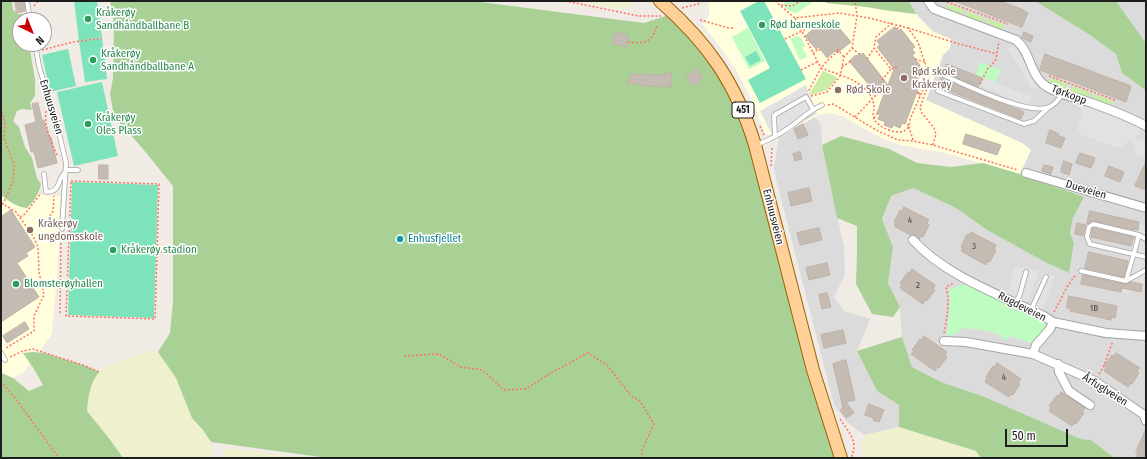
<!DOCTYPE html>
<meta charset="utf-8">
<style>
body{margin:0}
#map{position:relative;width:1147px;height:459px;overflow:hidden;background:#f0ebe4;font-family:"Fira Sans Condensed",sans-serif}
canvas{display:block}
.frame{position:absolute;inset:0;border:2px solid #1e1e1e;pointer-events:none}
.north{position:absolute;left:12px;top:12px;width:40px;height:40px;box-sizing:border-box;background:#fff;border:1px solid #a5a5a5;border-radius:50%;rotate:137deg;font-size:11px;font-weight:700;line-height:16px;text-align:center;color:#1e1e1e}
.north::after{content:'';display:block;margin:auto;width:14px;height:18px;background:#cc0004;clip-path:polygon(50% 0,100% 100%,50% 72%,0 100%)}
.scale{position:absolute;left:1005px;top:429px;width:63px;height:18px;box-sizing:border-box;border:2px solid #1e1e1e;border-top:0;padding-left:5px;font-size:12px;line-height:14px;white-space:nowrap;color:#1e1e1e;-webkit-text-stroke:3px #fff;paint-order:stroke}
</style>
<div id="map">
<canvas width="1147" height="459"></canvas>
<div class="frame"></div>
<div class="north">N</div>
<div class="scale">50 m</div>
</div>
<script>
const context = document.querySelector('canvas').getContext('2d');
context.lineJoin = 'round';
function fill(path, color) {
  context.fillStyle = color;
  context.fill(path, 'evenodd');
}
function trace(path, color, width, dash) {
  context.strokeStyle = color;
  context.lineWidth = width;
  context.lineCap = dash ? 'butt' : 'round';
  context.setLineDash(dash || []);
  context.stroke(path);
}
function drawText(font, color, halo, rows, align = 'center') {
  context.font = font + ' "Fira Sans Condensed",sans-serif';
  context.lineWidth = 3;
  context.setLineDash([]);
  context.textBaseline = 'middle';
  context.strokeStyle = halo;
  context.fillStyle = color;
  for (const [text, x, y, turn = 0] of rows) {
    context.save();
    context.translate(x, y);
    context.rotate((+turn || 0) * Math.PI / 180);
    context.textAlign = isNaN(turn) ? turn : align;
    if (halo) context.strokeText(text, 0, 0);
    context.fillText(text, 0, 0);
    context.restore();
  }
}
const residential = new Path2D(`
 M909 1H1035L1090 35 1116 54 1122 73 1144 89 1146 93V458H1115L1091 440 1081 439 985 397 941 382 912 367 902 337 900 307 888 283 893 247 882 219 891 196 913 188 956 208 987 230 1047 263 1069 273 1074 243 1070 233 1073 218 1084 197 1020 174 1031 150 1022 143 926 100 943 55 950 48 916 14Z
 M1116 1H1146V43Z
 M815 117 821 125 822 145 830 184 844 247 845 275 834 297 844 311 870 319 857 351 877 391 899 405V427L865 435 848 423 834 405 777 183 774 168 779 137Z`);
const education = new Path2D(`
 M718 1H825L826 3 867 7 884 10 916 14 932 31 951 39 950 48 943 55 926 100 1022 143 1031 150 1020 174 944 153 897 144 883 139 842 116 833 114 825 113 815 117 779 137 765 134 751 98 737 72 726 55 703 25 709 15V3Z
 M1 102 37 194 60 196 58 264 52 334 23 373 13 378 1 372Z`);
const farmland = new Path2D(`
 M575 1H632L631 5 625 10Z
 M152 351 158 352 176 378 192 418 203 430 211 442 213 458H123L111 441 87 411 89 393 95 376 99 372 107 367 145 352Z
 M899 427 977 451 981 458H862V440L865 435Z
 M224 448 311 458H223Z`);
const grass = new Path2D(`
 M948 4 965 10 963 15 946 10Z
 M968 11 985 18 983 22 966 17Z
 M988 19 1005 25 1003 30 986 25Z
 M823 71 835 76 837 78 827 90 810 95V93Z
 M1051 78 1068 84 1065 90 1050 84 1049 82Z
 M1072 86 1091 93 1089 98 1071 92 1070 90Z
 M1094 94 1113 101 1111 105 1093 99Z`);
const forest = new Path2D(`
 M1 1H12L13 10 15 11 17 14H23L26 20H20V44H29L35 80V96L30 103 32 110 22 109 17 111 13 121 19 127 25 147 32 158 37 178 41 184C39 193 34 202 27 208 16 207 9 201 1 195Z
 M110 1H473L644 23 669 15 699 43 742 110 834 458H328L211 442 203 430 192 418 176 378 158 352 170 333 173 301V186L143 149 114 116 110 94 113 78 114 23Z
 M825 1H909L916 14 884 10 867 7 826 3Z
 M1035 1H1116L1146 43V93L1144 89 1122 73 1116 54 1090 35Z
 M841 136 889 149 917 163 951 167 983 163 1020 174 1084 197 1073 218 1070 233 1074 243 1069 273 1047 263 987 230 956 208 913 188 891 196 882 219 893 247 888 283 900 307 893 317 872 314 856 284 857 252V226L837 218 822 145Z
 M902 337 912 367 941 382 985 397 1081 439 1091 440 1115 458H981L976 451 899 427V405L877 391 857 351Z
 M33 352 44 353 83 365 99 372C90 383 88 397 87 411L111 441 123 458H1V373L13 378 29 391 43 385 34 369 23 353Z`);
const park = new Path2D(`
 M786 1H815L796 13 789 11 783 5Z
 M748 28 765 61 749 69 732 37Z
 M797 36 802 39 805 46 802 47 807 57 800 60 790 39Z
 M980 62 1001 70 996 82 976 75Z
 M964 284 1045 323C1044 332 1037 337 1030 343L1025 341 1008 336V340C1000 338 1002 336 997 334 989 330 972 329 962 328 957 334 955 336 947 335L950 302 949 290Z`);
const pitch = new Path2D(`
 M74 1H97L102 37 79 41Z
 M759 1H764L806 79 760 103 748 80 770 68 740 11Z
 M102 38 107 79 85 82 79 41Z
 M68 49 76 86 50 92 42 55Z
 M756 51 761 60 750 66 745 57Z
 M102 82 118 156 74 166 57 92Z
 M72 182 158 185 154 318 68 315Z`);
const parking = new Path2D(`
 M1015 44 1040 85 1033 90 1008 49Z
 M983 78 1032 97 1028 105 980 86Z
 M806 85 817 114 774 139 760 111Z
 M1080 105 1127 120 1138 125 1141 131 1140 134 1136 136 1137 139 1142 140 1146 136V158L1135 154V145L1129 141 1119 148 1076 133 1081 116V108Z
 M1139 224 1146 227V284L1132 282 1129 293 1121 292 1133 238Z
 M1014 266 1039 271 1027 303 1007 296 1003 292 1009 289Z
 M1043 273 1055 276 1041 312 1029 304Z`);
const building = new Path2D(`
 M15 1H24L25 11 17 13Z
 M955 1H1000L1024 10V11L1028 13 1022 27Z
 M834 22 851 42 837 53 835 51 827 58 819 47 816 49 805 36 821 23 826 28Z
 M895 27 898 31 901 29 915 47 912 49 915 53 912 55 920 65 915 77 919 78 917 83 920 84 905 124 902 123 900 128 893 125 892 128 884 125 885 122 878 119 880 114 877 113 884 94 876 90 871 85 870 86 849 61 856 55 857 56 860 53 861 55 863 53 888 85 894 69 877 47 880 45 877 41Z
 M615 32 628 35 626 47 613 44Z
 M1024 32 1033 36 1031 42 1022 38Z
 M1045 54 1131 86 1126 102 1060 77V78L1040 70Z
 M947 64 982 78 978 87 946 73H944Z
 M695 69 703 77 694 86 686 78Z
 M665 73H671V87L643 86V85L627 83 632 74 665 75Z
 M942 77 976 93 1024 112 1021 119 937 86Z
 M38 103 42 120H44L49 137H51L57 163 38 168 34 152H31L25 125 36 122 32 104Z
 M803 124 808 135 798 139 794 129Z
 M1050 130 1059 134V136L1065 138 1061 148 1046 143Z
 M966 134 1001 145 997 155 963 144Z
 M800 152 802 159 795 161 793 154Z
 M1080 153 1095 158 1091 168 1076 163Z
 M1064 161 1072 164 1069 175 1061 172Z
 M1146 162V190L1135 186Z
 M99 165H108V179H99Z
 M1044 165 1053 167 1051 174 1042 171Z
 M1109 166 1124 172 1120 182 1105 176Z
 M809 188 812 201 791 206 788 193Z
 M904 207 929 220 927 223 929 225 923 237 921 236 919 239 915 235H910L894 226 896 223 894 222 900 210 902 211Z
 M11 210 35 247 26 253 28 256 17 263 39 297 1 322V272L2 265 1 263V217Z
 M1090 211 1139 222 1138 230 1135 229V230L1093 221 1087 224Z
 M1077 223 1086 225 1083 236 1075 234Z
 M819 228 822 240 800 245 797 233Z
 M1094 228 1134 237 1131 246 1091 237 1092 229Z
 M971 232 996 245 994 249 996 250 990 262 988 261 986 265 961 251 963 248 961 247 967 234 969 235Z
 M1089 252 1128 261 1124 277 1085 268Z
 M827 263 830 275 809 280 806 268Z
 M912 269 935 285 933 289 935 290 927 301 925 300 923 304 900 288 902 284 900 283 908 272 910 273Z
 M1083 275 1125 284 1131 282 1142 284 1141 292 1122 288 1121 292 1081 284Z
 M827 293 831 307 822 309 819 295Z
 M1069 296 1117 306 1115 318 1111 317V320L1070 311V308H1067Z
 M25 322 29 329 7 343 3 336Z
 M843 330 846 343 824 348 821 335Z
 M924 336 947 352 945 356 947 357 939 368 937 367 935 371 911 354 914 351 912 350 920 339 922 340Z
 M1116 353 1140 368 1137 371 1139 373 1132 384 1131 383 1128 387 1104 371 1106 368 1104 366 1112 355 1114 356Z
 M846 360 855 400 846 402 854 413 846 418 840 410 843 408 833 364Z
 M997 363 1021 379 1018 383 1020 384 1013 395 1011 394 1009 397 985 382 987 378 986 377 993 366 995 367Z
 M1061 392 1085 408 1082 412 1084 413 1076 424 1075 423 1072 426 1049 411 1051 407 1049 406 1057 395 1059 396Z
 M869 404 884 410 879 422 873 420 874 418 865 415Z
 M1146 429V458H1136L1138 453 1136 452Z`);
const path = new Path2D(`
 M565 1 639 16H661
 M708 1H709
 M775 1 795 18 839 13 869 18 908 28 918 42 929 75V82L920 108 922 113 934 128 936 134 933 145
 M947 2 1008 24
 M781 5 792 6 801 1
 M34 6 38 1
 M682 8 701 3
 M795 18 821 68 808 92
 M700 20 729 28H735
 M892 23 876 37 874 48 891 69 897 67
 M908 28 956 43 997 54
 M897 29 901 25
 M785 39 813 26H817L820 30
 M628 42C645 44 651 43 657 26
 M852 48 859 54
 M837 49 844 57
 M42 50 73 42 102 38
 M838 51 826 62 821 68C836 74 855 78 866 90 870 94 874 101 874 107 874 111 872 114 874 119 878 127 896 135 904 131 906 130 908 128 909 127L906 122
 M813 54 818 49 819 50 821 49
 M867 59 874 48
 M915 59 925 62
 M842 67 851 61
 M801 70 817 62
 M916 73 927 70
 M1049 76 1115 100
 M882 80 891 69
 M980 84 988 68 992 65 996 59 999 41
 M917 93 920 92 918 95 920 96
 M811 96 827 92 840 76 844 57 852 48 857 16 855 1
 M828 105 833 104 840 108 876 130 898 140 913 141 933 145 1018 170
 M1 107 5 124 4 138 14 165 13 181 3 204
 M46 111C44 127 51 142 58 157
 M855 117 879 92
 M874 118 878 113
 M760 126 764 135
 M913 140 909 127 910 119 923 90
 M771 166 772 146
 M71 181 159 184 155 319 66 316Z
 M1 204H3L16 212 33 236 38 247 39 272 44 295 34 316V331L6 348
 M50 216 53 211 54 196
 M20 217 25 214 41 193
 M157 252 168 253
 M1054 312 1067 287 1076 274
 M60 313 61 235
 M944 333C947 318 950 302 946 287L954 283
 M404 356 439 354 460 367 483 370 504 390 526 389 549 374 588 353 607 365 631 396 640 401 654 424 642 450V458
 M10 357 23 351 33 349 83 365 99 372
 M1099 374 1103 368 1113 341
 M1 381 18 402 59 458
 M840 419C849 433 859 441 851 458`);
const service = new Path2D(`
 M27 1 30 20
 M35 44 39 66 59 133 66 163 62 229
 M945 76C967 85 1028 116 1049 107 1055 105 1059 99 1062 94
 M938 91 1024 124 1034 121 1049 107
 M775 136 774 116 776 114 806 97 813 109
 M756 145C773 139 789 129 803 117 810 112 813 109 822 105
 M44 174 46 192C62 192 56 179 67 170H78
 M1139 235 1093 224 1089 227 1087 237 1090 244 1146 257
 M1146 239 1139 235 1126 281 1146 270
 M1081 271 1126 281
 M1016 303 1020 294 1026 272
 M1031 310 1046 277
 M1 353 5 360`);
const minor = new Path2D(`
 M928 1 934 9 1016 40C1030 51 1030 73 1043 84 1056 94 1074 97 1089 102 1108 109 1128 116 1146 126
 M1026 173 1146 208
 M913 240C944 275 1002 296 1044 316L1053 322 1106 333 1146 336
 M944 341 966 342 1033 354 1095 381 1144 415 1146 421
 M1033 354 1036 345 1050 329 1053 322
 M1058 364 1059 372 1069 391 1090 405`);
const primary = new Path2D(`
 M660 1C708 43 736 83 755 145L813 370 841 458`);
const markers = [
 [88,19,4,"#2e9e5b"],
 [762,25,4,"#2e9e5b"],
 [93,60,4,"#2e9e5b"],
 [904,78,4,"#8d6e63"],
 [838,90,4,"#8d6e63"],
 [88,124,4,"#2e9e5b"],
 [30,230,4,"#8d6e63"],
 [400,239,4,"#0f9aa8"],
 [113,250,4,"#2e9e5b"],
 [16,284,4,"#2e9e5b"]
];
const numberNames = [
 ["4",910,220],
 ["3",974,246],
 ["2",918,285],
 ["1B",1094,308],
 ["4",1004,377]
];
const shields = [
 [743,110,22]
];
const shieldNames = [
 ["451",743,110]
];
const leisureNames = [
 ["Kråkerøy",96,13],
 ["Sandhåndballbane B",96,26],
 ["Rød barneskole",770,25],
 ["Kråkerøy",101,54],
 ["Sandhåndballbane A",101,67],
 ["Kråkerøy",96,118],
 ["Oles Plass",96,131],
 ["Kråkerøy stadion",121,250],
 ["Blomsterøyhallen",24,284]
];
const educationNames = [
 ["Rød skole",912,72],
 ["Kråkerøy",912,85],
 ["Rød Skole",846,90],
 ["Kråkerøy",38,224],
 ["ungdomsskole",38,237]
];
const streetNames = [
 ["Tørkopp",1069,95,21],
 ["Enhuusveien",51,107,73],
 ["Dueveien",1086,190,17],
 ["Enhuusveien",773,217,76],
 ["Rugdeveien",1022,307,27],
 ["Årfuglveien",1105,390,32]
];
const cultureNames = [
 ["Enhusfjellet",408,239]
];
fill(residential, '#dcdbdb');
fill(education, '#fffedd');
fill(farmland, '#eef0ce');
fill(grass, '#caeda6');
fill(forest, '#a9d196');
fill(park, '#befcc2');
fill(pitch, '#7de3ba');
fill(parking, '#e2e2e2');
fill(building, '#c4bbb3');
trace(building, '#c2b1a5', 1);
trace(service, '#a5a5a5', 5.5);
trace(minor, '#a5a5a5', 10);
trace(primary, '#986300', 14);
trace(path, '#ff7265', 1.5, [2, 2]);
trace(service, '#fff', 4);
trace(minor, '#fff', 8);
trace(primary, '#ffd199', 12);
for (const [x, y, r, color] of markers) {
  const dot = new Path2D();
  dot.arc(x, y, r, 0, 2 * Math.PI);
  context.fillStyle = color;
  context.fill(dot);
  trace(dot, '#fff', 1.5);
}
drawText('9px', '#484543', null, numberNames);
for (const [x, y, w] of shields) {
  const box = new Path2D();
  box.roundRect(x - w / 2, y - 8, w, 16, 3);
  context.fillStyle = '#fff';
  context.fill(box);
  trace(box, '#1e1e1e', 1);
}
drawText('bold 10px', '#1e1e1e', null, shieldNames);
drawText('11px', '#27864d', '#fff', leisureNames, 'left');
drawText('11px', '#785e54', '#fff', educationNames, 'left');
drawText('11px', '#1e1e1e', '#fff', streetNames);
drawText('11px', '#0d838f', '#fff', cultureNames, 'left');
</script>
